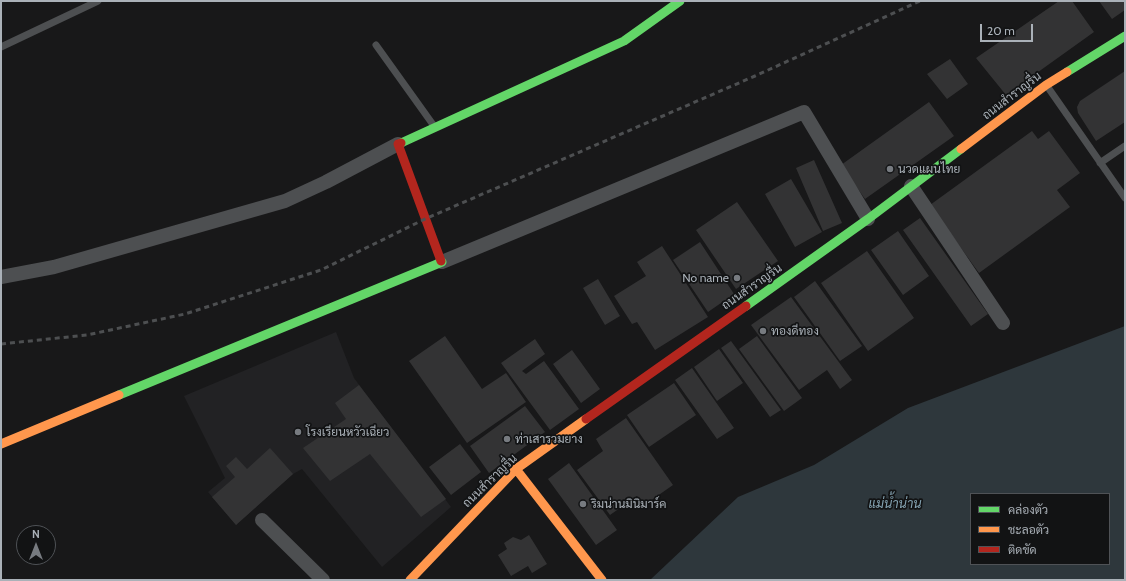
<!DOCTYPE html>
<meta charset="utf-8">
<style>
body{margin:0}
#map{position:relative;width:1126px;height:581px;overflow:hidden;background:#181819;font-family:Cabin,Sarabun,sans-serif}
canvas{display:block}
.frame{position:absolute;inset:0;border:2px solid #aab1b8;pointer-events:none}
.legend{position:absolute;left:970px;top:493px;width:140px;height:72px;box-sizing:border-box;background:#121314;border:1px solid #4f5256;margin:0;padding:5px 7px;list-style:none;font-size:12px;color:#aab1b8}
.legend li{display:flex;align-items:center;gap:8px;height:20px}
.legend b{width:20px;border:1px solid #4f5256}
.north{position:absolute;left:16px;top:525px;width:40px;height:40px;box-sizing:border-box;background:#121314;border:1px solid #4f5256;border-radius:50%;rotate:0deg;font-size:11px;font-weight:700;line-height:16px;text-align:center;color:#aab1b8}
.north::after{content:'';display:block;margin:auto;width:14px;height:18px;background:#777b80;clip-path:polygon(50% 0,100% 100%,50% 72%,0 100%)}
.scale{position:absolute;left:980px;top:24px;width:53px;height:18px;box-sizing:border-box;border:2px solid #aab1b8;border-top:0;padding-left:5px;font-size:12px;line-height:14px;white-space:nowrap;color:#aab1b8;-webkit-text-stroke:3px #121314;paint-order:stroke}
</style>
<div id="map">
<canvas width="1126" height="581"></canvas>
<div class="frame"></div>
<ul class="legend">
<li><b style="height:5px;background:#63d668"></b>คล่องตัว</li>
<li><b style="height:5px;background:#ff974d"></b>ชะลอตัว</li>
<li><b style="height:5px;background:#b3261e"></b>ติดขัด</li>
</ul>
<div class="north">N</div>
<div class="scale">20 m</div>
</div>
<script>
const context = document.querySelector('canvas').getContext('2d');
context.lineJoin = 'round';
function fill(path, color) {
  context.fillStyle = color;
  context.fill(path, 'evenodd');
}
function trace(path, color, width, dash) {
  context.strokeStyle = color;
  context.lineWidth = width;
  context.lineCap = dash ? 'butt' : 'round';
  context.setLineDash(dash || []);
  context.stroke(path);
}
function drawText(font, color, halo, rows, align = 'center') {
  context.font = font + ' Cabin,Sarabun,sans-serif';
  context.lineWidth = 3.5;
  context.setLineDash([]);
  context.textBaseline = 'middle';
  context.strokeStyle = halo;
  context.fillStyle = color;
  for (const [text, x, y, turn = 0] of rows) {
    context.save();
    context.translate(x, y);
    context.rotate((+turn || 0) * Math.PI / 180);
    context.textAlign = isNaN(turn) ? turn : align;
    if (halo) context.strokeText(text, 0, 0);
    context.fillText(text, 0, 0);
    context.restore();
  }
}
const built = new Path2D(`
 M336 332 354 378 451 507 382 567 302 469 293 474 236 525 208 492 225 478 184 396Z`);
const water = new Path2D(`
 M1125 326V580H650L738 497 814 465 908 408ZM971 494H1109V564H971Z`);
const building = new Path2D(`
 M1059 1H1072L1094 32 1006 95 976 58Z
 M1099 1H1125V10L1112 19Z
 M950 59 968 84 947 99 927 74Z
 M1125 71V122L1096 141 1078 113 1077 107 1080 101Z
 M929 102 954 136 865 199 841 165Z
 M1032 131 1038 139 1049 131 1080 173 1057 190 1070 207 979 273 930 205Z
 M814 160 842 223 823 231 796 168Z
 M791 179 822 232 795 247 765 194Z
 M737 202 778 261 736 289 696 230Z
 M920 218 988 314 971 326 903 230Z
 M898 231 929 276 903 295 871 250Z
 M700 242 734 294 708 312 673 260Z
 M662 246 708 317 655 350 637 322 632 324 614 296 646 276 637 262Z
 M867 251 914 318 868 351 821 283Z
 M598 279 620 316 605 325 583 288Z
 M815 281 862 346 840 361 794 297Z
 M791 297 852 380 840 389 827 370 799 390 751 325Z
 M445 336 482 389 506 373 526 402 467 443 409 361Z
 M757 336 802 398 784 411 739 349Z
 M535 339 545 354 522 371 526 374 544 361 579 409 550 430 501 363Z
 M731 341 781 410 770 417 721 348Z
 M719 349 743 383 717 401 694 367Z
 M572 350 600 389 581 403 553 364Z
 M692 368 734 428 717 439 675 380Z
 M674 383 696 415 649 447 627 415Z
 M359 385 446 499 421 517 370 454 330 481 303 448 346 419 335 403Z
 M525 406 545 432 489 473 470 446Z
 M626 418 673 485 643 506 637 496 610 515 577 470 603 451 596 439Z
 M460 444 481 472 451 495 429 467Z
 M270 448 293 474 236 525 212 497 235 477 226 466 236 457 247 469Z
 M569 463 617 530 596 545 548 479Z
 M529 535 547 564 532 573 528 566 511 576 498 555 507 549 504 543 513 537 521 540Z`);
const lane = new Path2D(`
 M376 45 434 126
 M1 47 98 1
 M1047 86 1125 198
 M1100 163 1125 146`);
const street = new Path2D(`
 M911 186 1003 323
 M442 262 804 112 868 219
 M1 277 54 267 285 201 326 182 398 144
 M262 520 323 580`);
const fast = new Path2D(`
 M1067 72 1125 36
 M401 143 624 41 680 1
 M746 306 868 219 961 149
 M119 395 442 262 441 261`);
const slow = new Path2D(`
 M961 149 1046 85 1067 72
 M1 444 119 395
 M516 469 602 580
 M410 580 516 469 586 419`);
const jam = new Path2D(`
 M401 143 398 144 441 261
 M586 419 746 306`);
const rail = new Path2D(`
 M1 344 87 335 185 314 321 270 425 219 755 76 920 1`);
const markers = [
 [890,169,4,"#777b80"],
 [737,278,4,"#777b80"],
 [763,331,4,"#777b80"],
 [298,432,4,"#777b80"],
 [507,439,4,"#777b80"],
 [583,504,4,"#777b80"]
];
const streetNames = [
 ["ถนนสำราญรื่น",1012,96,-37],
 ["ถนนสำราญรื่น",752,287,-35],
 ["ถนนสำราญรื่น",490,481,-44]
];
const poiNames = [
 ["นวดแผนไทย",898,169],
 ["No name",729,278,"right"],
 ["ทองดีทอง",771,331],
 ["โรงเรียนหวัวเฉียว",306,432],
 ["ท่าเสารวมยาง",515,439],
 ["ริมน่านมินิมาร์ค",591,504]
];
const waterNames = [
 ["แม่น้ำน่าน",895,504]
];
fill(built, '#222224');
fill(water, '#2e373c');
fill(building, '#333334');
trace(lane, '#4d4f51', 7);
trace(street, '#4d4f51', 14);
trace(fast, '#63d668', 9);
trace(slow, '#ff974d', 9);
trace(jam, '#b3261e', 9);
trace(rail, '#4d4f51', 3, [5, 4]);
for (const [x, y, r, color] of markers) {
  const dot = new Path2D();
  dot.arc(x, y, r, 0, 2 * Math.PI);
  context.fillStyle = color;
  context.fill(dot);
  trace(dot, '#121314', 1.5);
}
drawText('12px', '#aab1b8', '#121314', streetNames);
drawText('12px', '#aab1b8', '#121314', poiNames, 'left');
drawText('italic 13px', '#84a2b1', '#121314', waterNames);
</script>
